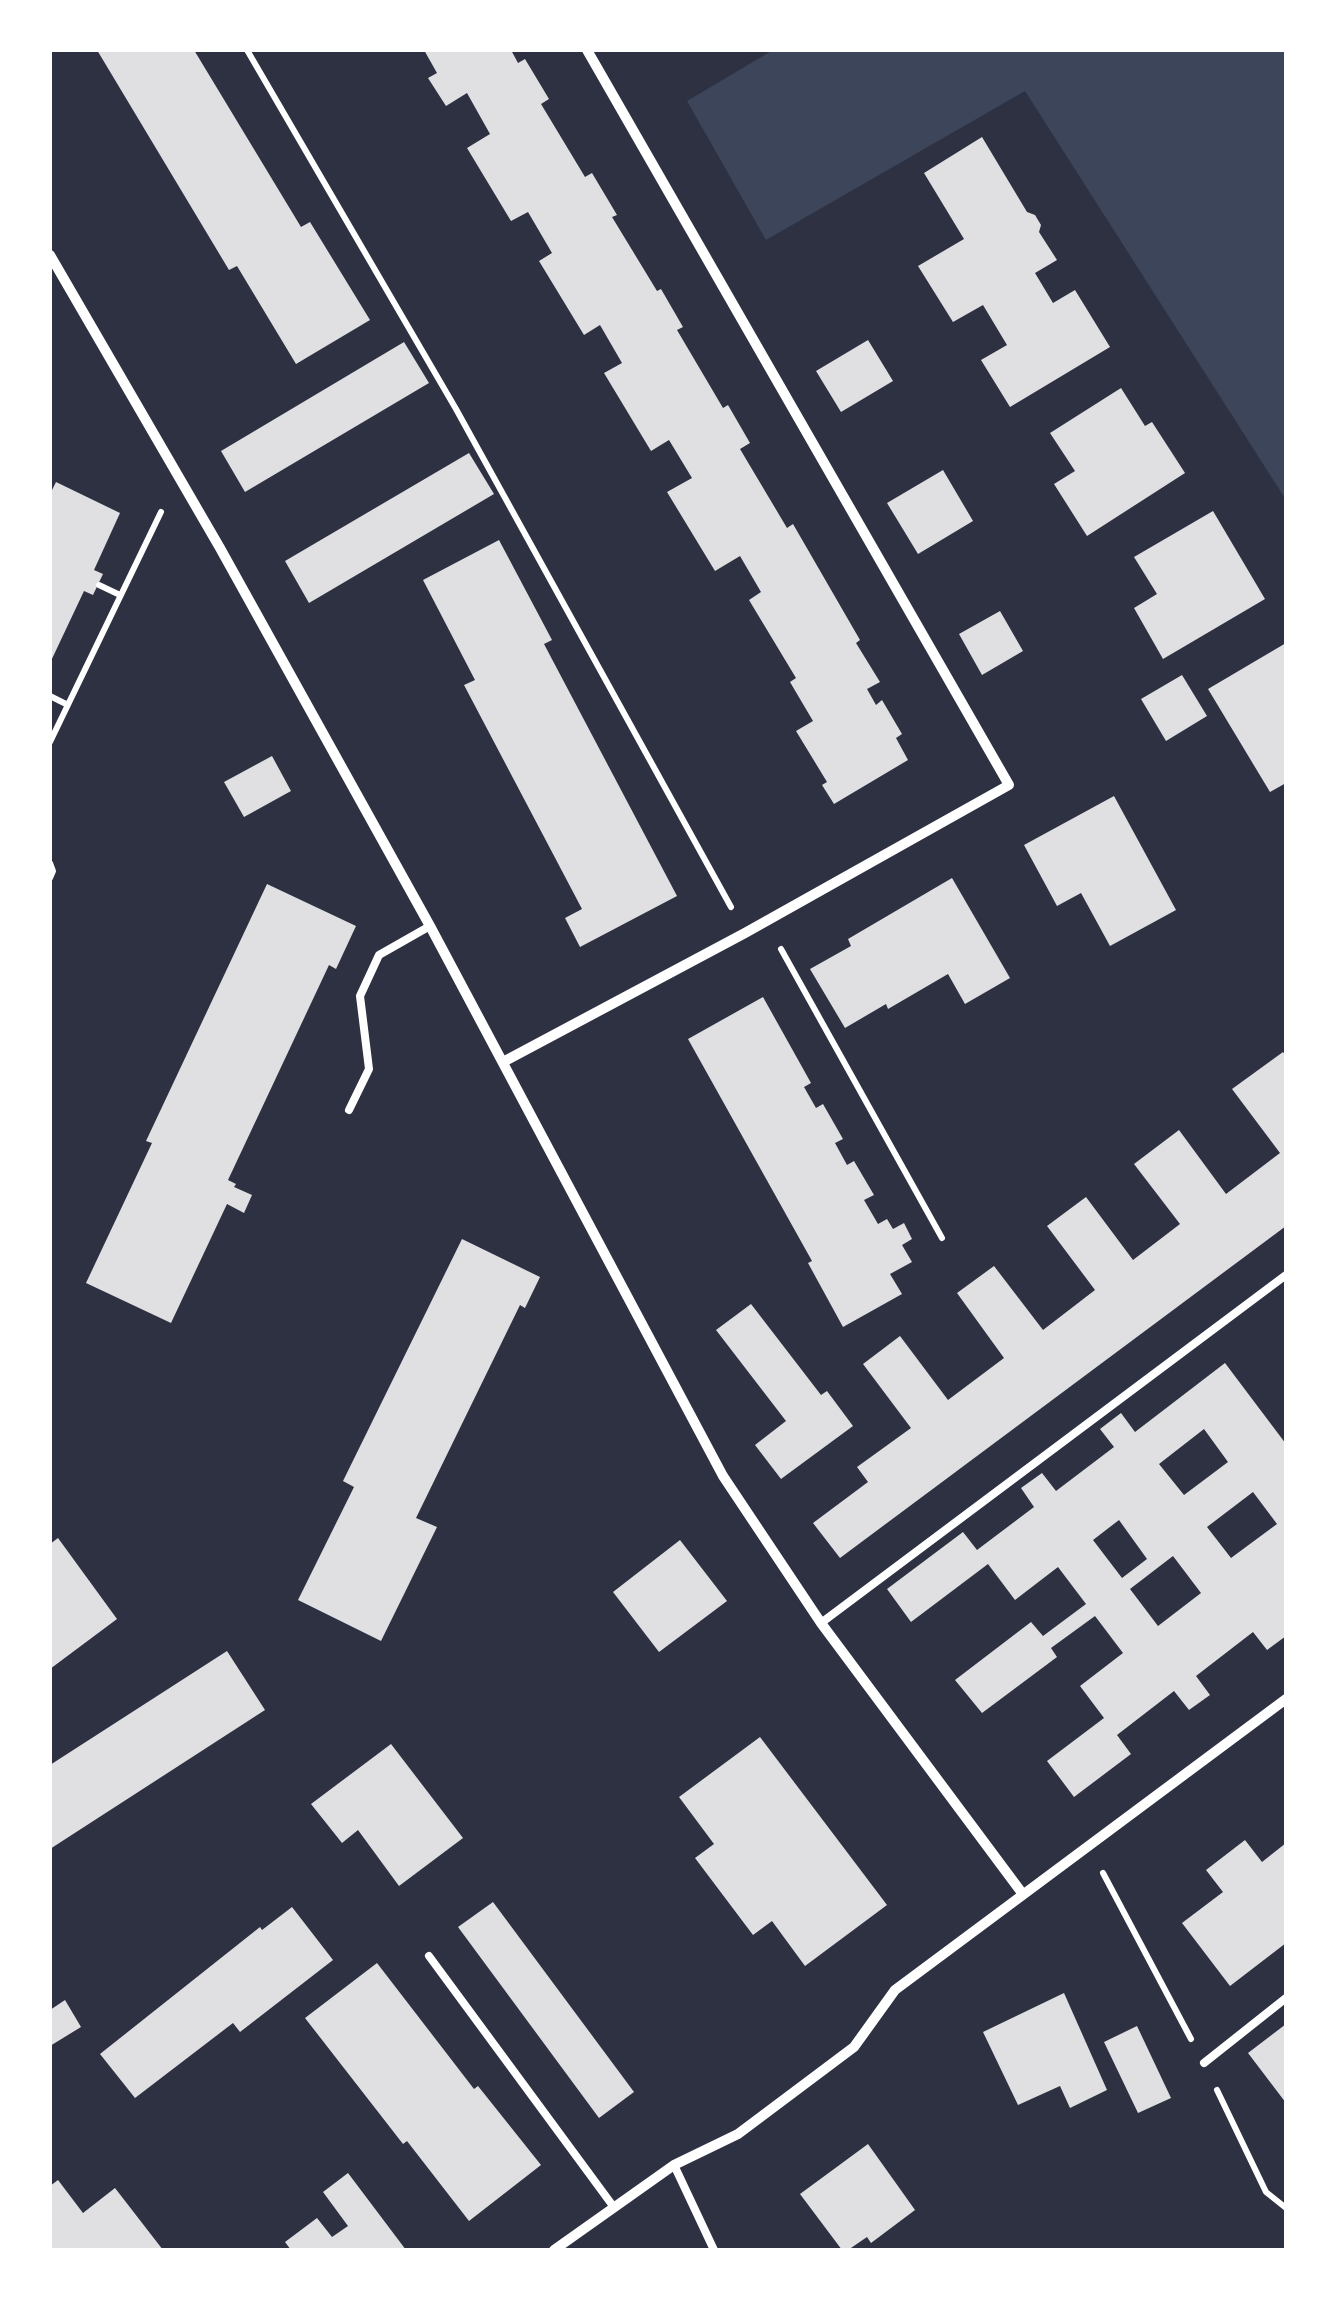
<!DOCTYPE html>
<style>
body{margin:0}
#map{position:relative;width:1336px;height:2300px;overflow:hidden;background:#2d3142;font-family:Commissioner,sans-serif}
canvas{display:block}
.frame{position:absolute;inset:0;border:52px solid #fff;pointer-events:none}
</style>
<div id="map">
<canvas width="1336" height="2300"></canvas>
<div class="frame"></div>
</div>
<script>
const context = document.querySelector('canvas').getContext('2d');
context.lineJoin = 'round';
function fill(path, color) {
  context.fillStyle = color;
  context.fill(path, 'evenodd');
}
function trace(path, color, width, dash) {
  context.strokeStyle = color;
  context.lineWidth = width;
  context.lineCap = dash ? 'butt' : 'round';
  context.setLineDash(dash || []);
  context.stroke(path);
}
const green = new Path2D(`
 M773 50H1286V500L1025 91 766 240 687 101Z`);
const building = new Path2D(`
 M97 50H194L301 227 310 222 370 320 296 364 237 266 229 270Z
 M424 50H511L518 63 525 59 549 99 541 104 585 177 592 173 617 215 612 217 657 291 661 289 683 327 677 330 723 408 728 405 750 443 740 449 787 528 793 524 860 640 856 643 880 682 867 689 876 705 882 700 902 734 896 738 908 760 834 804 822 785 827 782 796 731 813 721 790 682 796 678 749 600 761 592 740 556 715 571 667 492 692 478 669 440 651 451 604 373 622 363 600 325 584 335 539 261 552 253 528 212 511 221 467 148 490 134 467 93 446 106 428 78 437 73Z
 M982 137 1027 212 1035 215 1041 225 1039 232 1057 260 1035 273 1053 303 1075 290 1110 347 1010 407 981 360 1007 345 983 305 953 322 918 266 964 239 924 173Z
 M868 340 893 381 841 412 816 371Z
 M404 342 429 383 245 492 221 451Z
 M1121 388 1145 426 1152 422 1185 473 1087 536 1054 484 1075 471 1050 433Z
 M469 453 494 494 309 603 285 561Z
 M943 470 973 521 918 554 887 503Z
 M56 482 120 513 94 570 103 574 93 595 84 591 50 663V494Z
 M1213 511 1265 599 1163 659 1134 608 1157 594 1134 557Z
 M499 540 552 640 544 644 677 896 580 947 565 918 582 909 464 685 475 680 423 580Z
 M1000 611 1023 651 982 675 959 634Z
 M1286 643V783L1270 792 1208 689Z
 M1182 675 1207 716 1166 741 1141 699Z
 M272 756 291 791 244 817 224 782Z
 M1114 796 1176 910 1110 946 1081 893 1057 906 1024 845Z
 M952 878 1010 978 965 1004 948 974 888 1009 886 1004 845 1028 810 969 851 946 848 939Z
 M267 884 356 926 336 969 329 965 228 1180 236 1184 234 1187 252 1195 244 1213 227 1204 171 1323 86 1283 152 1143 146 1141Z
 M763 997 811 1083 804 1087 816 1108 823 1104 843 1139 835 1143 847 1165 854 1161 874 1195 864 1200 878 1224 887 1219 893 1229 904 1223 912 1239 902 1245 912 1262 890 1274 902 1294 843 1327 808 1263 812 1261 688 1039Z
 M1283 1052 1286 1056V1226L840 1558 813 1523 868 1482 857 1467 911 1428 863 1364 900 1336 948 1400 1004 1358 957 1293 994 1266 1043 1330 1095 1290 1047 1226 1086 1197 1133 1260 1180 1224 1134 1164 1179 1130 1226 1194 1280 1153 1232 1089Z
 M462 1239 540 1277 525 1308 520 1305 416 1518 437 1527 381 1641 298 1600 354 1487 343 1481Z
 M751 1304 821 1395 827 1391 853 1426 781 1479 755 1445 786 1421 716 1330Z
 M1225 1363 1286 1444V1636L1267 1650 1253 1632 1196 1676 1210 1695 1189 1710 1174 1691 1117 1735 1131 1754 1074 1797 1047 1761 1104 1718 1080 1686 1123 1653 1095 1616 1051 1648 1057 1657 982 1713 955 1680 1031 1622 1043 1636 1086 1604 1058 1567 1015 1600 988 1564 911 1622 887 1589 963 1532 977 1550 1034 1507 1021 1488 1042 1473 1056 1491 1114 1447 1100 1429 1121 1413 1135 1432ZM1204 1429 1228 1462 1184 1495 1159 1464ZM1253 1492 1277 1524 1231 1558 1207 1527ZM1119 1520 1147 1559 1122 1578 1093 1540ZM1173 1556 1201 1593 1158 1626 1130 1589Z
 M58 1538 117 1619 50 1669V1544Z
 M680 1540 727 1601 659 1652 613 1592Z
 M227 1651 265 1710 50 1849V1765Z
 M760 1737 887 1905 805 1966 772 1921 753 1935 695 1858 714 1844 679 1797Z
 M391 1744 463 1838 399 1886 358 1830 342 1843 311 1804Z
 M1245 1840 1262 1862 1286 1843V1943L1230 1986 1182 1923 1223 1892 1206 1870Z
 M493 1902 634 2092 599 2118 458 1927Z
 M292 1907 333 1960 240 2032 233 2023 135 2098 100 2054 260 1927 262 1930Z
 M377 1963 474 2089 478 2086 541 2165 469 2221 407 2141 403 2144 305 2018Z
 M1064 1993 1107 2090 1070 2108 1060 2086 1018 2105 983 2032Z
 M65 2000 81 2027 50 2046V2010Z
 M1286 2024V2103L1248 2053Z
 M1137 2026 1171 2098 1138 2113 1104 2042Z
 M868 2144 915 2210 871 2243 867 2237 848 2250H842L800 2194Z
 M348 2173 406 2250H291L285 2242 317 2218 332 2237 348 2226 323 2192Z
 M58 2180 83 2213 115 2188 163 2250H51L50 2186Z`);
const path = new Path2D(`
 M247 50 456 409 731 907
 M99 585 120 595
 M50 696 68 705
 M50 742 161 512
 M50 863 53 871 50 878
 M781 949 942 1238
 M1103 1873 1191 2039
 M1217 2090 1266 2192 1286 2208`);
const service = new Path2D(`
 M349 1110 369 1069 360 996 379 955 430 926
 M821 1623 1286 1275
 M429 1956 613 2206
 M1204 2063 1286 1998
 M674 2165 714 2250`);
const minor = new Path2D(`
 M50 255 220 548 430 926 723 1476 821 1623 1022 1893
 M503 1062 745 933 1009 785 587 50
 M554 2250 674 2165 738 2134 854 2047 895 1990 1286 1699`);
fill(green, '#3c4559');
fill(building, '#e0e0e3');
trace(path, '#fff', 6);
trace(service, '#fff', 8);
trace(minor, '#fff', 10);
</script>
